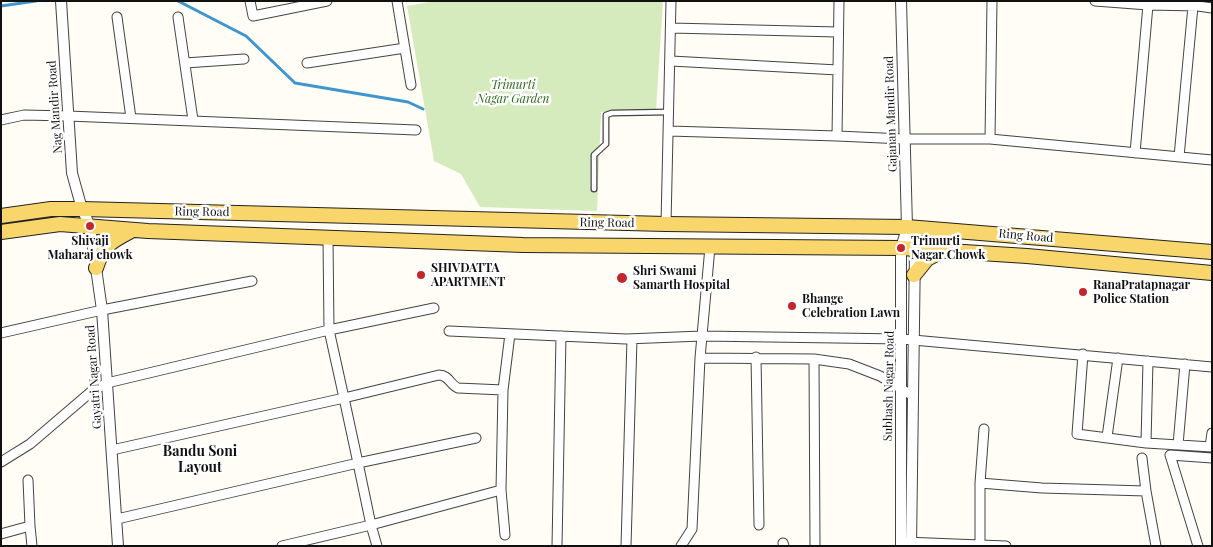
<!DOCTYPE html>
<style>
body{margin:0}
#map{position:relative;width:1213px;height:547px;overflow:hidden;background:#fffdf5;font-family:"Playfair Display",serif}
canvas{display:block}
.frame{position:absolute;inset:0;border:2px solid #111;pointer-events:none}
</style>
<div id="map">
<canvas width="1213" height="547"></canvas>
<div class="frame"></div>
</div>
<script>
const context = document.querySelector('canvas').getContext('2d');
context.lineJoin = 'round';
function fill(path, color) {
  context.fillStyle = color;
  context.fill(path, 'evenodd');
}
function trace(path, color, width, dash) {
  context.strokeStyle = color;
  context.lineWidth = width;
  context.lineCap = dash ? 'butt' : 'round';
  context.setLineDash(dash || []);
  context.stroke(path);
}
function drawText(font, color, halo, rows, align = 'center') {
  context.font = font + ' "Playfair Display",serif';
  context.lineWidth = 5;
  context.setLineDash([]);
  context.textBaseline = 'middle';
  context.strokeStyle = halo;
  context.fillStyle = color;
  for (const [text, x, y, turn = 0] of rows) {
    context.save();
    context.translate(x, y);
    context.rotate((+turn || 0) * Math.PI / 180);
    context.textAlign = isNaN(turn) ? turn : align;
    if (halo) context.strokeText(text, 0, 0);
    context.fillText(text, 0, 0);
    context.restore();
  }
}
const green = new Path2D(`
 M435 1H663L656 110 601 112 597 211 480 207 461 174 434 161 407 6Z`);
const stream = new Path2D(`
 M178 1 246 36 295 83 408 102 423 109
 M1 6 36 1`);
const service = new Path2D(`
 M594 189V155L606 144V115L612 113 669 112`);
const minor = new Path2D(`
 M250 1 253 16 327 1
 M397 1 411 85
 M839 1 837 136 904 139H990L1212 160
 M1095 1 1148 5 1198 6 1212 8
 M117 17 131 118
 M178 17 193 120
 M671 28 838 32
 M671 61 838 70
 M185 63 244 59
 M307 63 405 48
 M1 120 24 115 68 116 416 130
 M669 131 837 136
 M990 139 992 1
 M1135 153 1148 5
 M1179 157 1193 6
 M666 224 671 1
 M328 239 329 330 434 308
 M449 331 626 339 702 336 902 339 1212 367
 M1 333 102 310 252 281
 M1083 354 1077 434 1146 443 1212 447
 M756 357 759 525
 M700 358 710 247
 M503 390 510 334
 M1107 437 1118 358
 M1146 443 1148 361
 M1178 445 1185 364
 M1210 447 1212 433
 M1142 458 1146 491
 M1 462 30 444 92 391 107 383 329 330 344 398 112 450
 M28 480 30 526
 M980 483 984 429
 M501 490 505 535
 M117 519 358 463 344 398 439 375C449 375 450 385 458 388L503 390 501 490 371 525 282 546
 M1 534 30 526 32 546
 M904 542 1006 546
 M783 543 784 546
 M377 546 371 525 358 463 476 438
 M557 546 561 336
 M626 546 632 339
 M681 546 692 529 700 358 814 359
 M815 546 814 359 849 364 880 376 913 396
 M980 546V483L1042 488 1146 491 1156 546
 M1198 546 1170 455 1212 458`);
const tertiary = new Path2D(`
 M61 1 72 173 82 209 90 226 102 310 118 546
 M901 1 907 227 915 249 911 546
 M901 546V248L907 228`);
const primary = new Path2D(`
 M1 216 51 209H82L666 224 907 227 1212 252
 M1 232 60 224 148 231 523 245 901 248 1027 256 1212 273
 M96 268C103 245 112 241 133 230
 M914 275 927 259 942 251`);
const markers = [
 [90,226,5,"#c4262e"],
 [901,248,5,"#c4262e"],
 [421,275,5,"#c4262e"],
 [622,278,6,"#c4262e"],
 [1083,292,5,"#c4262e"],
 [792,306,5,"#c4262e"]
];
const parkNames = [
 ["Trimurti",513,85],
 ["Nagar Garden",513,99]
];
const streetNames = [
 ["Nag Mandir Road",55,107,-94],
 ["Gajanan Mandir Road",891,114,-92],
 ["Ring Road",202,212,1],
 ["Ring Road",607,223,1],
 ["Ring Road",1026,236,5],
 ["Gayatri Nagar Road",94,377,-94],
 ["Subhash Nagar Road",889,386,-89]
];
const poiNames = [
 ["Shivaji",90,241,"center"],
 ["Maharaj chowk",90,255,"center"],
 ["Trimurti",911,241],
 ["Nagar Chowk",911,255],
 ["SHIVDATTA",431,268],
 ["APARTMENT",431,282],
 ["Shri Swami",633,271],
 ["Samarth Hospital",633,285],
 ["RanaPratapnagar",1093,285],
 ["Police Station",1093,299],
 ["Bhange",802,299],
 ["Celebration Lawn",802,313]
];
const neighbourhoodNames = [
 ["Bandu Soni",200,452],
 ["Layout",200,468]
];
fill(green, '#d5ebbd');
trace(stream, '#3f96cf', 3);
trace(service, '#444', 7);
trace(minor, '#444', 11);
trace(tertiary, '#444', 12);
trace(primary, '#222', 16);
trace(service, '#fff', 4.5);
trace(minor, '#fff', 9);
trace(tertiary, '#fff', 10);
trace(primary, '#f9d66b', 14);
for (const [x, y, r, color] of markers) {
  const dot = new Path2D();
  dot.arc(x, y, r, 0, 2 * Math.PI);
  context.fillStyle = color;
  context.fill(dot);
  trace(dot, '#fff', 2);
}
drawText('italic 12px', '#2f6b1f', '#fff', parkNames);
drawText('12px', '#111', '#fff', streetNames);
drawText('bold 12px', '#111', '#fff', poiNames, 'left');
drawText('bold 14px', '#111', '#fff', neighbourhoodNames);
</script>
